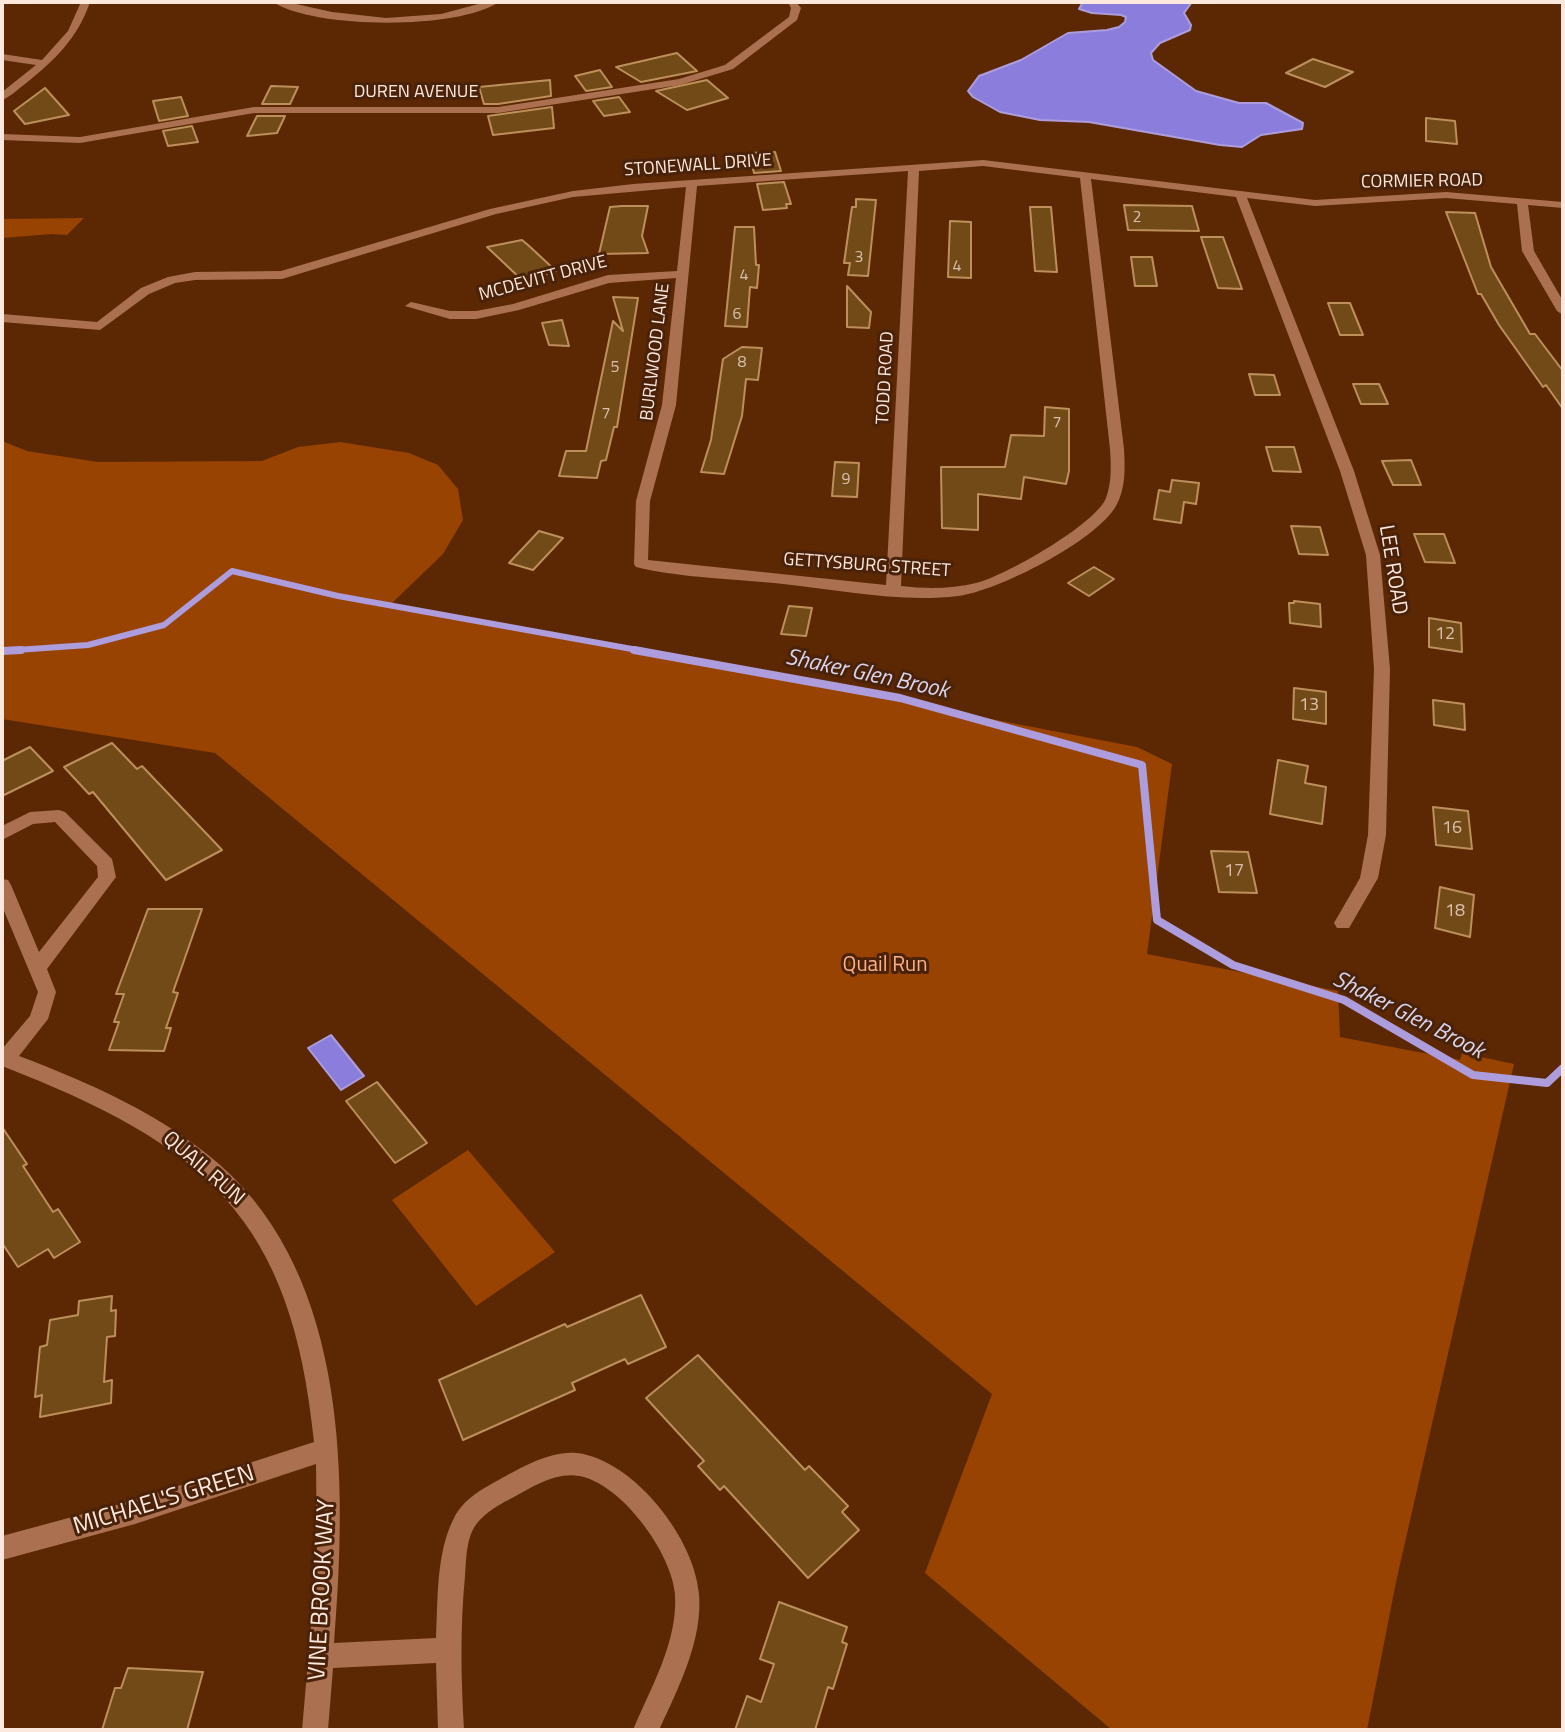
<!DOCTYPE html>
<style>
body{margin:0}
#map{position:relative;width:1565px;height:1732px;overflow:hidden;background:#5c2804;font-family:"Titillium Web",sans-serif}
canvas{display:block}
.frame{position:absolute;inset:0;border:4px solid #fce8dd;pointer-events:none}
</style>
<div id="map">
<canvas width="1565" height="1732"></canvas>
<div class="frame"></div>
</div>
<script>
const context = document.querySelector('canvas').getContext('2d');
context.lineJoin = 'round';
function fill(path, color) {
  context.fillStyle = color;
  context.fill(path, 'evenodd');
}
function trace(path, color, width, dash) {
  context.strokeStyle = color;
  context.lineWidth = width;
  context.lineCap = dash ? 'butt' : 'round';
  context.setLineDash(dash || []);
  context.stroke(path);
}
function drawText(font, color, halo, rows, align = 'center') {
  context.font = font + ' "Titillium Web",sans-serif';
  context.lineWidth = 6;
  context.setLineDash([]);
  context.textBaseline = 'middle';
  context.strokeStyle = halo;
  context.fillStyle = color;
  for (const [text, x, y, turn = 0] of rows) {
    context.save();
    context.translate(x, y);
    context.rotate((+turn || 0) * Math.PI / 180);
    context.textAlign = isNaN(turn) ? turn : align;
    if (halo) context.strokeText(text, 0, 0);
    context.fillText(text, 0, 0);
    context.restore();
  }
}
const green = new Path2D(`
 M84 218 67 235 52 234 2 238V219Z
 M2 441 27 451 98 462 262 461 298 447 340 442 409 453 438 465 458 489 463 520 443 554 391 604 1137 747 1172 764 1147 954 1338 991 1340 1037 1460 1060 1462 1053 1514 1064 1396 1582 1367 1730H1112L925 1573 992 1394 215 753 2 719Z
 M468 1150 555 1252 476 1306 392 1200Z`);
const water = new Path2D(`
 M1083 2H1192L1184 13 1191 25 1190 30 1160 43 1151 53 1153 60 1196 91 1239 103H1266L1303 123 1302 129 1261 135 1242 147 1220 145 1089 122 1040 120 1000 112 973 97 968 91 979 76 1021 60 1068 33 1107 30 1119 27 1125 22 1126 17 1121 15 1092 13 1079 9Z
 M331 1035 364 1076 341 1090 308 1048Z`);
const streamFar1 = new Path2D(`
 M2 651 88 645 164 625 232 571 338 596 643 651`);
const stream = new Path2D(`
 M634 650 900 698 1142 765 1157 920 1233 965 1344 1000 1473 1075 1547 1083 1563 1068
 M2 651 21 650`);
const building = new Path2D(`
 M677 53 697 71 641 82 616 67Z
 M1313 59 1353 72 1325 87 1286 73Z
 M600 70 612 87 586 91 575 76Z
 M550 80 551 96 498 104H484L479 87Z
 M707 80 728 98 687 110 656 91Z
 M271 86 298 87 290 104H262Z
 M45 88 69 115 25 124 14 111Z
 M181 97 188 116 159 121 153 101Z
 M619 97 630 112 604 116 593 101Z
 M552 107 554 128 493 135 488 116Z
 M257 116H285L277 133 247 136Z
 M1426 118 1455 121 1457 144 1426 141Z
 M192 126 198 142 168 146 163 131Z
 M775 152 781 171 754 173 749 153Z
 M784 182 791 204H786L787 208 763 210 757 184Z
 M856 199 876 200 868 276 848 275 850 263H844L852 207H856Z
 M1124 205 1192 206 1199 231 1128 230Z
 M622 206H648L642 236 648 253 599 254 610 207Z
 M1030 207H1051L1057 272 1035 271Z
 M1446 212 1475 213 1491 267 1530 334H1535L1563 371V409L1546 385 1543 387 1499 325 1481 294H1478Z
 M950 221 971 222V278L948 277Z
 M735 227H754L756 265H759L757 288 750 287 747 327 725 326Z
 M1201 237H1223L1242 289 1218 288Z
 M522 240 528 245 556 271 523 281 487 247Z
 M1131 257H1152L1157 286H1135Z
 M847 286 871 312 869 328 847 327Z
 M613 297 638 298 617 427H614L606 460 601 461 597 478 559 476 566 451H586L613 321 623 331Z
 M1328 303H1350L1363 335H1340Z
 M562 320 569 346 549 345 542 323Z
 M742 347 762 348 758 380 746 379 742 416 724 474 701 472 711 440 723 359Z
 M1249 374 1274 375 1280 395H1255Z
 M1353 384H1379L1388 404H1361Z
 M1045 407 1069 409V471L1066 484 1024 477 1021 499 978 494V530L942 528 941 467H1005L1011 435 1044 436Z
 M1266 447H1294L1301 472 1273 471Z
 M1411 460 1421 485H1393L1382 461Z
 M835 462 859 463 857 497 832 496Z
 M1172 480 1199 483 1196 504 1184 502 1181 523 1154 519 1159 490 1170 492Z
 M1291 526 1320 527 1328 555 1299 554Z
 M539 531 563 538 533 570 509 563Z
 M1414 534H1444L1455 563 1425 562Z
 M1094 567 1114 579 1089 596 1068 583Z
 M1294 601 1320 604 1321 627 1290 623 1289 603H1294Z
 M789 606 812 608 806 636 781 634Z
 M1429 618 1461 623 1462 652 1429 647Z
 M1294 688 1326 692V724L1293 719Z
 M1433 700 1464 704 1465 730 1434 725Z
 M112 743 137 769 142 766 222 850 166 880 93 792 89 794 64 767Z
 M30 747 53 771 2 796V761Z
 M1278 760 1308 766 1305 783 1326 787 1322 824 1270 814Z
 M1433 807 1468 811 1472 849 1436 845Z
 M1211 851 1248 852 1257 893 1219 892Z
 M1440 887 1474 895 1470 937 1435 928Z
 M148 909H202L173 992 178 993 166 1028H171L164 1051 109 1050 119 1022H114L124 994H116Z
 M377 1082 427 1143 395 1163 346 1101Z
 M2 1127 27 1164 23 1166 53 1212 58 1209 80 1242 54 1258 48 1249 18 1267 2 1243Z
 M641 1295 666 1347 628 1364 625 1359 616 1363 572 1383 575 1390 463 1440 439 1380 565 1324 567 1327Z
 M112 1296 111 1311 116 1310 115 1336 107 1337 104 1382 112 1380 111 1403 40 1417 42 1395 35 1397 40 1347 47 1345 50 1320 78 1315 79 1301Z
 M698 1355 805 1470 809 1466 848 1506 842 1512 859 1530 808 1578 724 1486 720 1490 698 1466 704 1461 646 1398Z
 M779 1602 847 1627 842 1642 847 1644 833 1689 828 1687 815 1730H735L747 1696 761 1702 774 1664 760 1659Z
 M128 1668 203 1672 187 1730H102L115 1688H121Z`);
const minor = new Path2D(`
 M81 2H90C78 38 54 61 25 84 17 90 10 97 2 100V92L36 65 2 60V54L42 60 68 31Z
 M273 2H287L332 12 386 18 441 14 486 2H499C458 30 314 29 273 2Z
 M788 2H796L801 8 797 20 733 69 680 85 498 113H254L80 143 2 140V134L80 137 254 107H498L679 79 725 65 789 17 791 8Z
 M983 160 1315 200 1446 192 1563 202V208L1528 205 1534 251 1563 301V315L1557 311 1522 251 1517 204 1446 198 1315 206 1247 198 1354 471 1380 555 1390 669 1386 835 1378 878 1349 928H1337L1334 923 1360 878 1368 835 1374 669 1366 555 1340 471 1236 197 1091 179 1124 449C1125 469 1126 488 1116 506 1096 541 998 591 958 596 901 603 840 590 783 584 737 579 680 578 636 567L634 564 636 501 662 405 676 278 609 283 519 310 476 319H450L405 306 411 302 450 311H476L513 304 608 275 677 271 686 187 573 197 496 214 282 279 195 280 175 283 149 294 100 330 2 322V314L97 322 141 288 168 277 195 272 281 271 490 209 573 191 633 184ZM983 166 1080 178 1110 449C1111 465 1112 482 1106 498 1096 524 1005 576 976 583 952 589 926 589 901 586L919 171ZM908 171 886 585 648 560 650 501 676 405 697 186Z
 M59 810 65 812 112 859 116 877 47 969 56 992 48 1019 19 1056C90 1083 161 1114 219 1164 350 1279 347 1484 334 1643L436 1638C438 1599 436 1553 454 1518 464 1498 484 1488 502 1478 524 1466 552 1450 577 1453 634 1460 695 1539 699 1594 703 1640 678 1689 659 1730H633C651 1687 678 1642 675 1594 672 1553 621 1483 579 1476 556 1472 534 1486 514 1497 498 1505 478 1516 471 1534 466 1547 466 1563 465 1576 460 1628 461 1679 464 1730H438L436 1663 333 1668 328 1730H302L317 1558 316 1464 135 1524 2 1560V1536L135 1500 314 1442C292 1217 205 1145 2 1066V1049L30 1016 38 992 2 906V879L8 880 11 885 39 952 98 877 97 866 55 822 33 824 2 840V826L30 812Z`);
const farNumbernames = [
 ["2",1137,218],
 ["3",859,258],
 ["4",957,267],
 ["4",744,276],
 ["6",737,315],
 ["8",742,363],
 ["5",615,368],
 ["7",606,414],
 ["7",1057,423],
 ["9",846,480]
];
const farStreetnames = [
 ["DUREN AVENUE",416,93],
 ["STONEWALL DRIVE",698,166,-4],
 ["CORMIER ROAD",1422,182,-1],
 ["MCDEVITT DRIVE",543,279,-15],
 ["BURLWOOD LANE",656,352,-83],
 ["TODD ROAD",886,378,-87],
 ["GETTYSBURG STREET",867,566,4]
];
const numberNames = [
 ["12",1445,635],
 ["13",1309,706],
 ["16",1452,829],
 ["17",1234,872],
 ["18",1455,912]
];
const streetNames = [
 ["LEE ROAD",1392,570,81],
 ["QUAIL RUN",203,1169,41]
];
const parkNames = [
 ["Quail Run",885,966]
];
const waterNames = [
 ["Shaker Glen Brook",867,675,12],
 ["Shaker Glen Brook",1408,1016,27]
];
const nearStreetnames = [
 ["MICHAEL'S GREEN",164,1501,-17],
 ["VINE BROOK WAY",323,1590,-87]
];
fill(green, '#984301');
fill(water, '#8b7ddc');
trace(water, '#ad9ddc', 2);
trace(streamFar1, '#ad9ddc', 6);
trace(stream, '#ad9ddc', 8);
fill(building, '#724a18');
trace(building, '#bd8f5b', 2);
fill(minor, '#ab7050');
drawText('16px', '#dac0ac', null, farNumbernames);
drawText('18px', '#fce8dd', '#4a2209', farStreetnames);
drawText('18px', '#dac0ac', null, numberNames);
drawText('21px', '#fce8dd', '#4a2209', streetNames);
drawText('21px', '#fbb189', '#4a2209', parkNames);
drawText('italic 23px', '#d7d5ee', '#4a2209', waterNames);
drawText('24px', '#fce8dd', '#4a2209', nearStreetnames);
</script>
